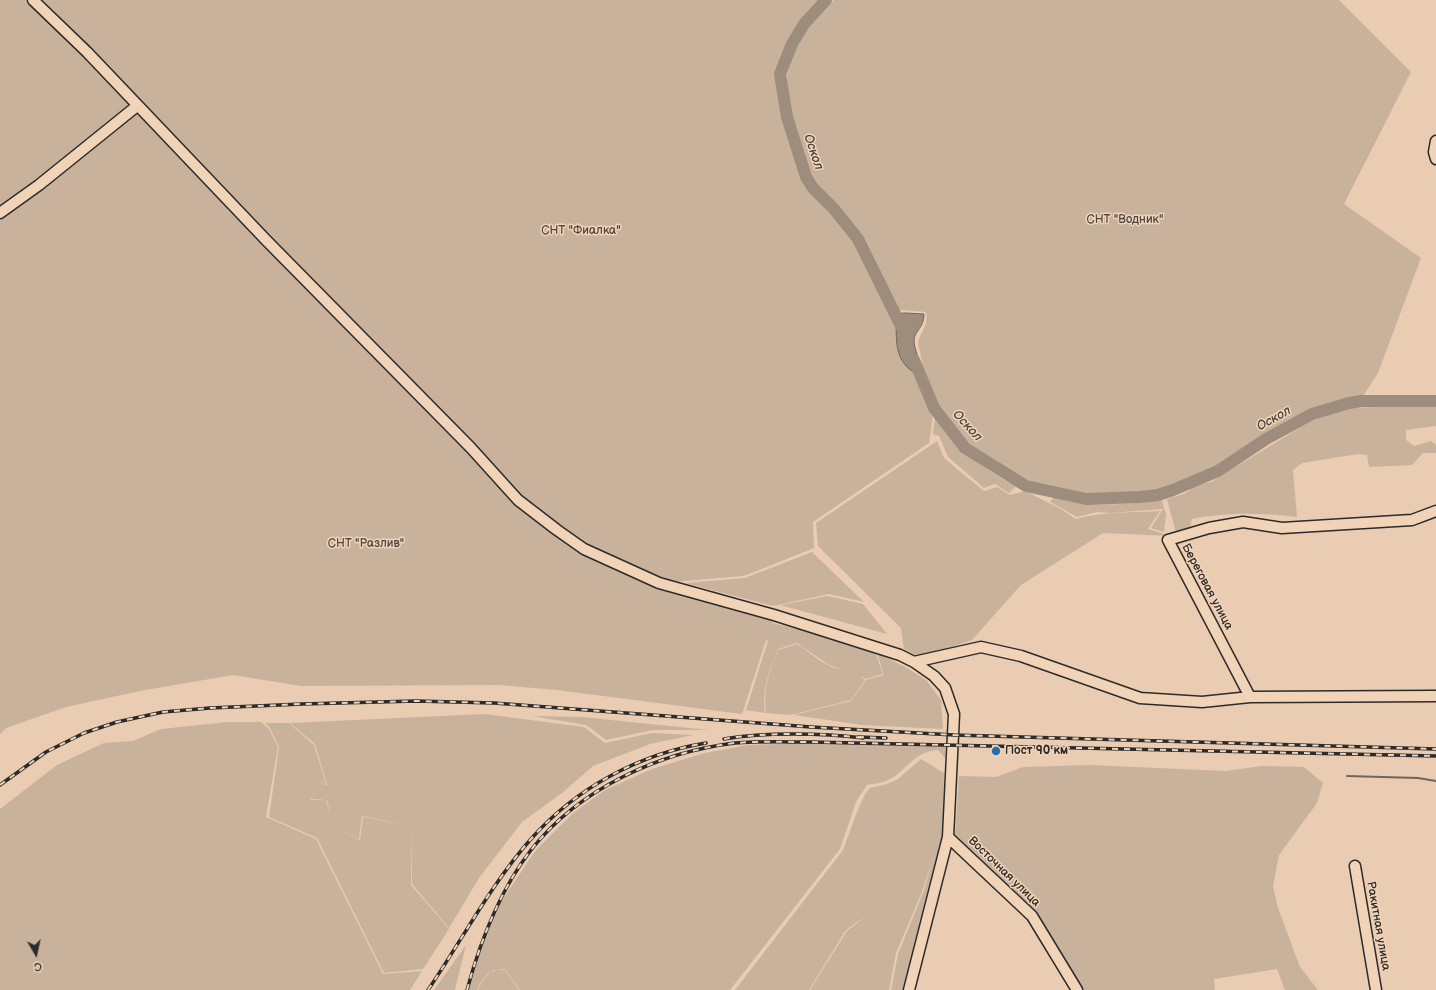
<!DOCTYPE html>
<meta charset="utf-8">
<style>
body{margin:0}
#map{position:relative;width:1436px;height:990px;overflow:hidden;background:#e9ccb1;font-family:"Balsamiq Sans",sans-serif}
canvas{display:block}
.north{position:absolute;left:16px;top:934px;width:40px;height:40px;-webkit-text-stroke:3px #f1d3b7;paint-order:stroke;rotate:171deg;font-size:11px;font-weight:700;line-height:16px;text-align:center;color:#2b2b2b}
.north::after{content:'';display:block;margin:auto;width:14px;height:18px;background:#2b2b2b;clip-path:polygon(50% 0,100% 100%,50% 72%,0 100%)}
</style>
<div id="map">
<canvas width="1436" height="990"></canvas>
<div class="north">С</div>
</div>
<script>
const context = document.querySelector('canvas').getContext('2d');
context.lineJoin = 'round';
function fill(path, color) {
  context.fillStyle = color;
  context.fill(path, 'evenodd');
}
function trace(path, color, width, dash) {
  context.strokeStyle = color;
  context.lineWidth = width;
  context.lineCap = dash ? 'butt' : 'round';
  context.setLineDash(dash || []);
  context.stroke(path);
}
function drawText(font, color, halo, rows, align = 'center') {
  context.font = font + ' "Balsamiq Sans",sans-serif';
  context.lineWidth = 3;
  context.setLineDash([]);
  context.textBaseline = 'middle';
  context.strokeStyle = halo;
  context.fillStyle = color;
  for (const [text, x, y, turn = 0] of rows) {
    context.save();
    context.translate(x, y);
    context.rotate((+turn || 0) * Math.PI / 180);
    context.textAlign = isNaN(turn) ? turn : align;
    if (halo) context.strokeText(text, 0, 0);
    context.fillText(text, 0, 0);
    context.restore();
  }
}
const green = new Path2D(`
 M0 0H26L177 147 41 0H826L804 24 792 44 780 74 787 117 806 177 813 188 834 209 858 239 899 318 934 408 929 443 813 522 814 548 744 576 661 583 774 615 772 623 802 630 875 652 883 674 866 679 860 675 865 680 851 700 791 715 766 713C763 689 769 672 778 650L797 644C809 651 827 669 841 669L829 665 797 643 778 649C769 672 762 688 765 713L746 710 768 641 766 640 742 714 557 690 499 685 301 686 233 675 140 691 66 707 6 728 0 734Z
 M834 0H1339L1411 72 1344 204 1421 258 1378 373 1361 399 1311 412 1264 437 1217 468 1158 492 1140 495 1104 496 1073 494 1028 485 967 446 932 401 922 375V361L918 343C921 330 929 326 926 312L899 310 861 237 836 207 816 187 810 177 790 117 786 86 788 66 796 46 808 26 821 11Z
 M1436 405V426L1406 430V440L1414 446 1431 441 1436 445V453H1423L1412 465 1369 467 1367 455 1358 454 1302 463 1293 470 1297 517C1259 513 1231 512 1192 519L1190 529 1176 533 1167 499C1177 495 1187 496 1193 486L1211 482 1311 421 1348 408Z
 M935 416C959 448 980 468 1016 486L1009 493 995 484 984 488 948 457 939 436 933 434Z
 M937 441 944 458 984 491 997 487 1010 495 1025 491 1059 508 1076 519C1103 511 1132 513 1160 511L1148 529 1171 536 1103 533 1021 585 972 640 930 654 916 655 904 649 901 628 818 546 816 523Z
 M1055 496C1078 509 1137 505 1161 498L1166 515 1164 532 1151 528 1163 509 1109 513 1097 512 1077 517 1050 502Z
 M812 552 864 602 829 594 773 606 685 583 745 578Z
 M828 596 863 604 887 634 780 605Z
 M877 653 907 668 926 680 941 700 943 729 862 725 794 715 851 701 866 680 884 675Z
 M484 714 584 727 605 743 652 733 693 735 650 744 593 766 562 793 522 822 479 878 449 928 412 884V826L362 816 359 839 333 827 360 840 363 817 412 826 411 885 449 929 423 969 384 973 317 838 269 817 279 747 270 728 265 723H289L314 745 326 784 319 783 310 800H326L331 818 327 800 311 799 319 783 327 785 315 744 290 723Z
 M532 716 582 717 709 730H653L606 740 586 725Z
 M228 722H261L269 729 278 747 266 817 316 839 383 974 422 971 410 990H0V809L57 765 104 743 133 741 161 729Z
 M810 743 945 746V758L938 750C913 751 907 772 886 781 880 783 873 784 867 785L856 802 840 849 730 990H520L505 969C488 970 484 976 477 990H468L491 917 535 851 572 814 605 790 652 769 705 753 748 745Z
 M921 759 944 773 943 832 904 990H891L898 954 923 893 934 855 922 892 896 953 889 990H810L847 931 867 915 846 930 809 990H735L843 850 858 809 865 794 870 788 887 784 898 779Z
 M1090 765 1226 771 1262 766 1304 767 1323 783 1317 803 1279 855 1273 886 1278 908 1300 967 1318 990H1285L1277 969 1214 979 1215 990H1079L1033 908 955 837 959 776 996 777 1023 767Z
 M466 945 455 990H434Z
 M493 970H505L519 990H478L483 980Z`);
const water = new Path2D(`
 M905 313 924 314C924 328 915 330 914 340 914 348 917 352 918 359 920 364 919 369 919 375 892 362 897 339 896 314Z`);
const stream = new Path2D(`
 M1347 776 1418 778 1436 781`);
const river = new Path2D(`
 M826 0 804 24 792 44 780 74 787 117 806 177 813 188 834 209 858 239 902 328
 M914 360 934 408 965 448 1026 486 1086 499 1140 497 1158 495 1173 490 1218 471 1266 439 1312 414 1349 403 1361 401H1436`);
const minor = new Path2D(`
 M33 0 87 52 266 240 471 448 518 500 557 530 584 549 659 583 774 615 900 655 914 662 934 676 945 688 954 714 948 837 909 990
 M1436 141 1434 152 1436 159
 M0 213 39 185 137 106
 M914 662 981 647 1021 656 1140 698 1202 702 1250 697 1436 696
 M1250 697 1168 540 1209 528 1243 522 1282 528 1412 520 1436 511
 M948 837 1032 916 1077 990
 M1355 866 1376 990`);
const rail = new Path2D(`
 M858 737 886 738
 M724 739C764 732 823 733 863 738
 M0 785 46 752 84 733 117 722 163 712 210 708 302 704 416 701 494 703 811 727 954 735 1436 749
 M428 990C462 940 491 884 531 839 576 788 639 754 706 743
 M467 990C480 942 500 890 531 850 579 789 659 752 735 743 760 741 786 742 811 742L1436 756`);
const markers = [
 [996,751,5,"#1f6fb2"]
];
const parkNames = [
 ["СНТ \"Водник\"",1125,220],
 ["СНТ \"Фиалка\"",581,231],
 ["СНТ \"Разлив\"",366,544]
];
const streetNames = [
 ["Береговая улица",1207,587,62],
 ["Восточная улица",1004,872,44],
 ["Ракитная улица",1378,926,80]
];
const poiNames = [
 ["Пост 90 км",1005,751]
];
const waterNames = [
 ["Оскол",813,152,71],
 ["Оскол",1274,419,-29],
 ["Оскол",967,426,48]
];
fill(green, '#c9b29c');
fill(water, '#9e8d7c');
trace(water, '#70665c', 1);
trace(stream, '#70665c', 2);
trace(river, '#9e8d7c', 12);
trace(minor, '#2b2b2b', 13);
trace(minor, '#f1d3b7', 10);
trace(rail, '#2b2b2b', 3.5);
trace(rail, '#f1d3b7', 2, [6]);
for (const [x, y, r, color] of markers) {
  const dot = new Path2D();
  dot.arc(x, y, r, 0, 2 * Math.PI);
  context.fillStyle = color;
  context.fill(dot);
  trace(dot, '#f1d3b7', 1.5);
}
drawText('12px', '#4b4642', '#f1d3b7', parkNames);
drawText('12px', '#2b2b2b', '#f1d3b7', streetNames);
drawText('bold 12px', '#2b2b2b', '#f1d3b7', poiNames, 'left');
drawText('italic 13px', '#48443f', '#f1d3b7', waterNames);
</script>
